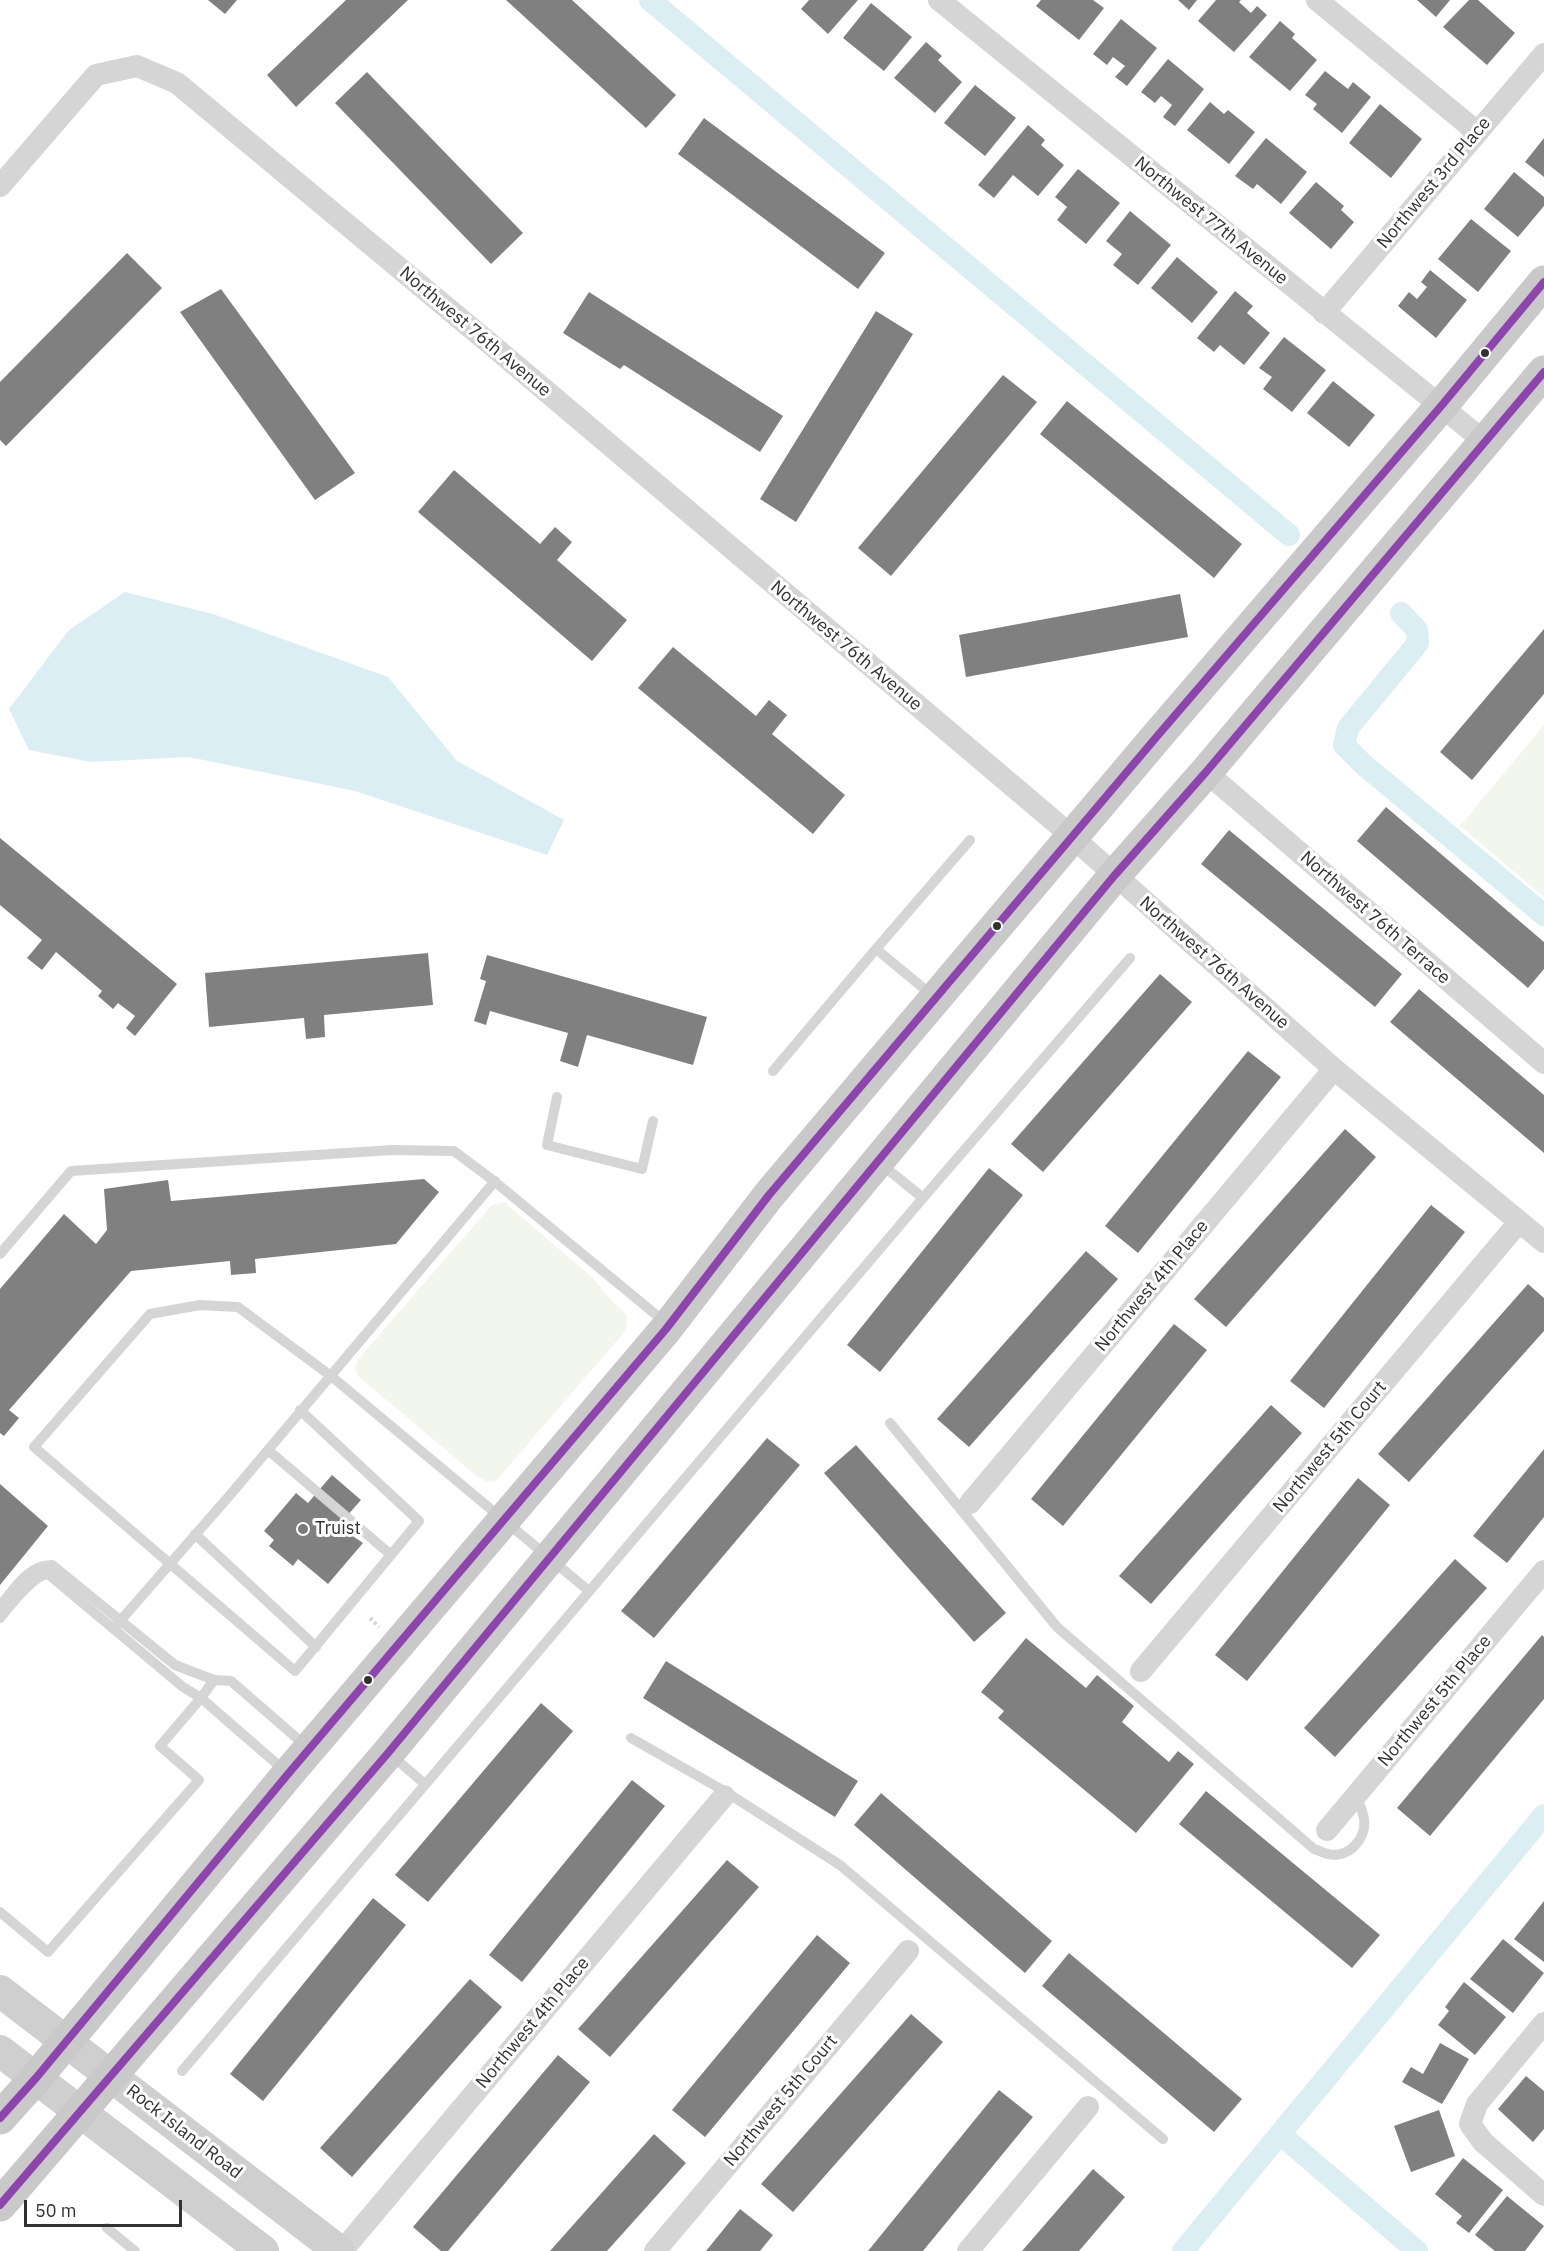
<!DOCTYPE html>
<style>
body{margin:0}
#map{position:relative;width:1544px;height:2251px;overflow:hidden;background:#fff;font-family:"IBM Plex Sans",sans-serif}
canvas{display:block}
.scale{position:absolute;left:24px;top:2200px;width:158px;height:27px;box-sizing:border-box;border:3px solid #313131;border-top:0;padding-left:8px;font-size:18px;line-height:21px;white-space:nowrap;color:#313131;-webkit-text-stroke:4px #fff;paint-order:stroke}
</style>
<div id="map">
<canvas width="1544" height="2251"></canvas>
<div class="scale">50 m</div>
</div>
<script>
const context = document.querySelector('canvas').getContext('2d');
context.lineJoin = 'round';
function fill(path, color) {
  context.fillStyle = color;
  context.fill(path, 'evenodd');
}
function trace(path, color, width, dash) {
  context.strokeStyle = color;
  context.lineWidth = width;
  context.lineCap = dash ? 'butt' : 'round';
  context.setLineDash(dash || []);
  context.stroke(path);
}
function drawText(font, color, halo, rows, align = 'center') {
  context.font = font + ' "IBM Plex Sans",sans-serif';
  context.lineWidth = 6;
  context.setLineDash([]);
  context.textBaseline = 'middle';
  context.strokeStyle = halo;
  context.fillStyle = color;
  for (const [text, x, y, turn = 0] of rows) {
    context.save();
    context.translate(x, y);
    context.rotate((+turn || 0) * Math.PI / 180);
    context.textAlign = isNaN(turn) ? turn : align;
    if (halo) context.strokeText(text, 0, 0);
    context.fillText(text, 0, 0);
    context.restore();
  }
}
const green = new Path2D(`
 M1544 725V897L1460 826Z
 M504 1202 593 1278 607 1296 627 1315 626 1330 496 1481 488 1482 478 1477 359 1377 355 1368 359 1358 492 1205Z`);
const water = new Path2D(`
 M125 592 213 614 388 677 457 761 564 820 547 855 355 791 189 757 91 762 29 750 9 709 69 630Z`);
const canal = new Path2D(`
 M650 0 1289 535
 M1401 613 1417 630 1418 643 1348 728 1344 745 1363 764 1544 915
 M1280 2134 1417 2251
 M1183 2251 1544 1815`);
const building = new Path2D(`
 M208 0H237L225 14Z
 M346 0H408L296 107 267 75Z
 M506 0H572L676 95 646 128Z
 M809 0H858L828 34 801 9Z
 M1041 0H1093L1104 8 1079 40 1036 6Z
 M1178 0H1197L1189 10Z
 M1216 0H1241L1239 2 1251 13 1257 6 1267 15 1234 52 1198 21Z
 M1417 0H1450L1436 17Z
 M1469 0H1478L1515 33 1487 65 1443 27Z
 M871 3 912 37 884 71 843 38Z
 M1121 19 1157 48 1127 86 1115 77 1125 66 1113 57 1107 65 1093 54Z
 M1280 21 1295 34 1292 38 1317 60 1290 91 1249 57Z
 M926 42 942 56 938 60 962 82 935 113 894 78Z
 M1168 59 1204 89 1175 126 1163 117 1172 105 1161 96 1155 103 1141 92Z
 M1325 71 1348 89 1353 82 1371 97 1342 133 1313 109 1317 104 1305 95Z
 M367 72 523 233 491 264 335 103Z
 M975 85 1016 118 985 156 944 123Z
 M1210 102 1224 114 1228 110 1255 132 1229 164 1187 130Z
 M1380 104 1422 139 1391 178 1349 143Z
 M704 118 885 253 858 289 678 154Z
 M1028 125 1045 140 1041 145 1064 165 1038 196 1013 175 994 198 978 185Z
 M1266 138 1307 172 1281 204 1257 184 1253 189 1235 176Z
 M1544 138V177L1525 162Z
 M1078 169 1120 203 1086 244 1057 220 1067 207 1055 197Z
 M1514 172 1544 197V206L1518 237 1484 209Z
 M1316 182 1344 206 1341 210 1354 222 1331 249 1289 213Z
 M1130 211 1171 245 1138 285 1113 265 1122 254 1106 241Z
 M1471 219 1511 251 1478 292 1438 259Z
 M127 253 162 288 6 446 0 440V382Z
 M1177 257 1218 292 1192 323 1151 288Z
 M1430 270 1467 300 1436 338 1398 306 1409 292 1417 299 1427 287 1421 282Z
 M221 289 355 473 315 500 180 312Z
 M1235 291 1253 306 1247 313 1270 333 1244 365 1220 345 1214 352 1197 338Z
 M589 292 783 416 760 452 624 365 620 369 563 333Z
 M876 311 913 334 796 522 760 499Z
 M1284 337 1326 370 1292 412 1263 389 1272 377 1259 368Z
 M1003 375 1037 402 891 576 858 548Z
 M1333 381 1375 415 1349 447 1307 413Z
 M1067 401 1242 544 1214 578 1040 434Z
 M454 470 540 544 555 527 572 542 557 560 627 620 592 661 418 512Z
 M1180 594 1188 637 966 677 959 635Z
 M1544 629V694L1472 780 1440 752Z
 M673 647 756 716 769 700 787 715 772 734 845 795 813 834 638 688Z
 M1386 807 1544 942V969L1528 988 1357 841Z
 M1229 830 1402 974 1375 1007 1201 864Z
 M0 838 177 984 135 1036 126 1028 135 1016 118 1003 113 1009 98 996 102 991 56 952 42 970 27 958 42 940 0 905Z
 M428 953 433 1005 324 1015 325 1037 306 1039 304 1018 209 1027 205 973Z
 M487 955 707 1017 693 1065 587 1035 578 1067 560 1061 568 1033 490 1011 486 1025 474 1021 486 981 480 979Z
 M1160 974 1192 1002 1043 1172 1011 1144Z
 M1419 989 1544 1095V1153L1390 1022Z
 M1248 1051 1281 1077 1138 1253 1105 1226Z
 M1345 1129 1376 1157 1226 1327 1194 1299Z
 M989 1168 1023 1195 880 1372 847 1345Z
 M424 1179 439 1192 396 1244 255 1259 256 1273 231 1275 230 1261 131 1271 9 1410 19 1418 4 1436 0 1433V1289L64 1214 96 1244 107 1230 104 1189 168 1180 171 1201Z
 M1431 1205 1465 1232 1324 1408 1290 1381Z
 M1086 1251 1118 1279 969 1447 937 1419Z
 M1528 1284 1544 1298V1331L1409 1482 1378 1454Z
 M1174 1324 1207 1350 1063 1526 1031 1499Z
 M1271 1405 1302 1433 1151 1604 1119 1576Z
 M767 1438 800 1465 654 1638 621 1611Z
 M856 1445 1006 1613 974 1642 824 1473Z
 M1544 1449V1517L1507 1563 1473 1536Z
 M332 1475 361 1500 338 1526 363 1543 328 1584 298 1559 293 1566 269 1546 274 1540 264 1531 296 1493 308 1503Z
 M1358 1478 1390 1505 1247 1681 1215 1655Z
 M0 1484 48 1526 0 1585Z
 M1455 1559 1487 1588 1335 1757 1304 1728Z
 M1542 1635 1544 1637V1699L1430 1836 1397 1808Z
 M1026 1638 1086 1688 1097 1675 1134 1706 1122 1722 1169 1762 1178 1751 1194 1764 1136 1833 998 1718 1004 1711 981 1692Z
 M666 1661 858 1781 835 1817 643 1698Z
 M541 1703 573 1731 428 1902 395 1875Z
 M632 1780 665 1806 522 1982 489 1955Z
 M1206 1791 1380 1935 1352 1968 1179 1824Z
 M881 1793 1052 1941 1025 1973 854 1825Z
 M727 1860 759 1887 610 2057 578 2029Z
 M373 1898 406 1925 263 2101 230 2074Z
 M1544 1901V1962L1514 1939Z
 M817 1935 850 1963 705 2137 672 2110Z
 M1503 1939 1544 1973 1513 2013 1470 1979Z
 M1069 1953 1242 2099 1214 2132 1042 1986Z
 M470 1979 502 2007 352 2177 320 2148Z
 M1464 1982 1506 2017 1475 2055 1438 2025 1449 2011 1445 2007Z
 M911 2014 943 2042 793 2212 761 2184Z
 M1440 2043 1469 2059 1442 2104 1402 2082 1411 2067 1423 2074Z
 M558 2055 590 2082 448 2251H441L413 2227Z
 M1526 2076 1544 2091V2129L1533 2142 1498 2109Z
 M999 2090 1033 2117 923 2251H868Z
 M1439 2110 1455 2156 1411 2172 1394 2126Z
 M654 2134 686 2163 607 2251H550Z
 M1463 2158 1503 2190 1469 2233 1456 2223 1462 2216 1435 2194Z
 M1093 2169 1125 2197 1079 2251H1022Z
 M1507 2196 1544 2226 1525 2251H1495L1475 2235Z
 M740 2209 773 2235 760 2251H706Z`);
const path = new Path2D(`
 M370 1618 379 1627`);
const service = new Path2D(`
 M933 996 876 949 970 840
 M773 1071 876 949
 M557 1097 547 1145 642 1169 653 1121
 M881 1164 923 1198
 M0 1254 71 1171 392 1150 454 1151 494 1181 666 1323
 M300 1410 419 1521 295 1671 34 1447 150 1314 200 1305 238 1307 331 1376 589 1591
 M890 1423 1057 1627 1314 1849C1318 1850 1323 1853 1328 1854 1348 1859 1367 1839 1364 1819 1363 1811 1359 1803 1356 1796
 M268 1450 390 1554
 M195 1534 316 1647
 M0 1606C15 1588 28 1565 52 1565L175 1665 214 1680
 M0 1618C10 1606 33 1575 48 1574L183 1687 201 1698 160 1746 199 1780 48 1952 0 1912
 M114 1628 230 1495 495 1181
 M631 1738 726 1792 840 1865 1163 2139
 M391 1755 425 1784
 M285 1771 201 1698 214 1680 231 1681 307 1747
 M182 2071 923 1198 1130 958
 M107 2228 135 2251`);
const minor = new Path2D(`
 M939 0 1484 441
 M1317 0 1477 132
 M0 186 96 75 137 66 177 83 494 347 1054 821 1334 1069 1544 1242
 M1324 313 1544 54
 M1206 772 1544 1063
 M970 1503 1334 1069
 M1141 1671 1519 1222
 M1327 1830 1544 1571
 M1544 2023 1477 2104 1470 2124 1483 2142 1544 2195
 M342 2251 724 1796
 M655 2251 908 1951
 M968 2251 1088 2107`);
const secondary = new Path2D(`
 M0 1991 339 2251
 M0 2051 263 2251`);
const primary = new Path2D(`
 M0 2118 36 2078 288 1774 666 1329 769 1195 1159 734 1442 405 1544 282
 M0 2205 388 1753 1114 876 1206 772 1544 372`);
const bus1 = new Path2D(`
 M0 2118 36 2078 288 1774 666 1329 769 1195 1159 734 1442 405 1544 282
 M0 2205 388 1753 1114 876 1206 772 1544 372`);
const markers = [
 [1485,353,5,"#313131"],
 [997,926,5,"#313131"],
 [303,1529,6,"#797979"],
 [368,1680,5,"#313131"]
];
const streetNames = [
 ["Northwest 3rd Place",1434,183,-50],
 ["Northwest 77th Avenue",1211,221,39],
 ["Northwest 76th Avenue",475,332,40],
 ["Northwest 76th Avenue",846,646,40],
 ["Northwest 76th Terrace",1375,918,41],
 ["Northwest 76th Avenue",1214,963,41],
 ["Northwest 4th Place",1152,1286,-50],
 ["Northwest 5th Court",1330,1447,-50],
 ["Northwest 5th Place",1435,1701,-50],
 ["Northwest 4th Place",533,2023,-50],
 ["Northwest 5th Court",781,2101,-50],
 ["Rock Island Road",184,2132,38]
];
const poiNames = [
 ["Truist",315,1529]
];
fill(green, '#f3f6ed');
fill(water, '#daeef4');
trace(canal, '#daeef4', 22);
fill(building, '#808080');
trace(path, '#d5d5d5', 4, [3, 3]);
trace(service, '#d5d5d5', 10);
trace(minor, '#d5d5d5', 22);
trace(secondary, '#cfcfcf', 32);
trace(primary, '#c9c9c9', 33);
trace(bus1, '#8e44ad', 8);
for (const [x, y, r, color] of markers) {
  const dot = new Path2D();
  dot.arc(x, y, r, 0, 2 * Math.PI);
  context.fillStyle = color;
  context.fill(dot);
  trace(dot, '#fff', 2);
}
drawText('18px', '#313131', '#fff', streetNames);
drawText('18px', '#313131', '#fff', poiNames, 'left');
</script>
